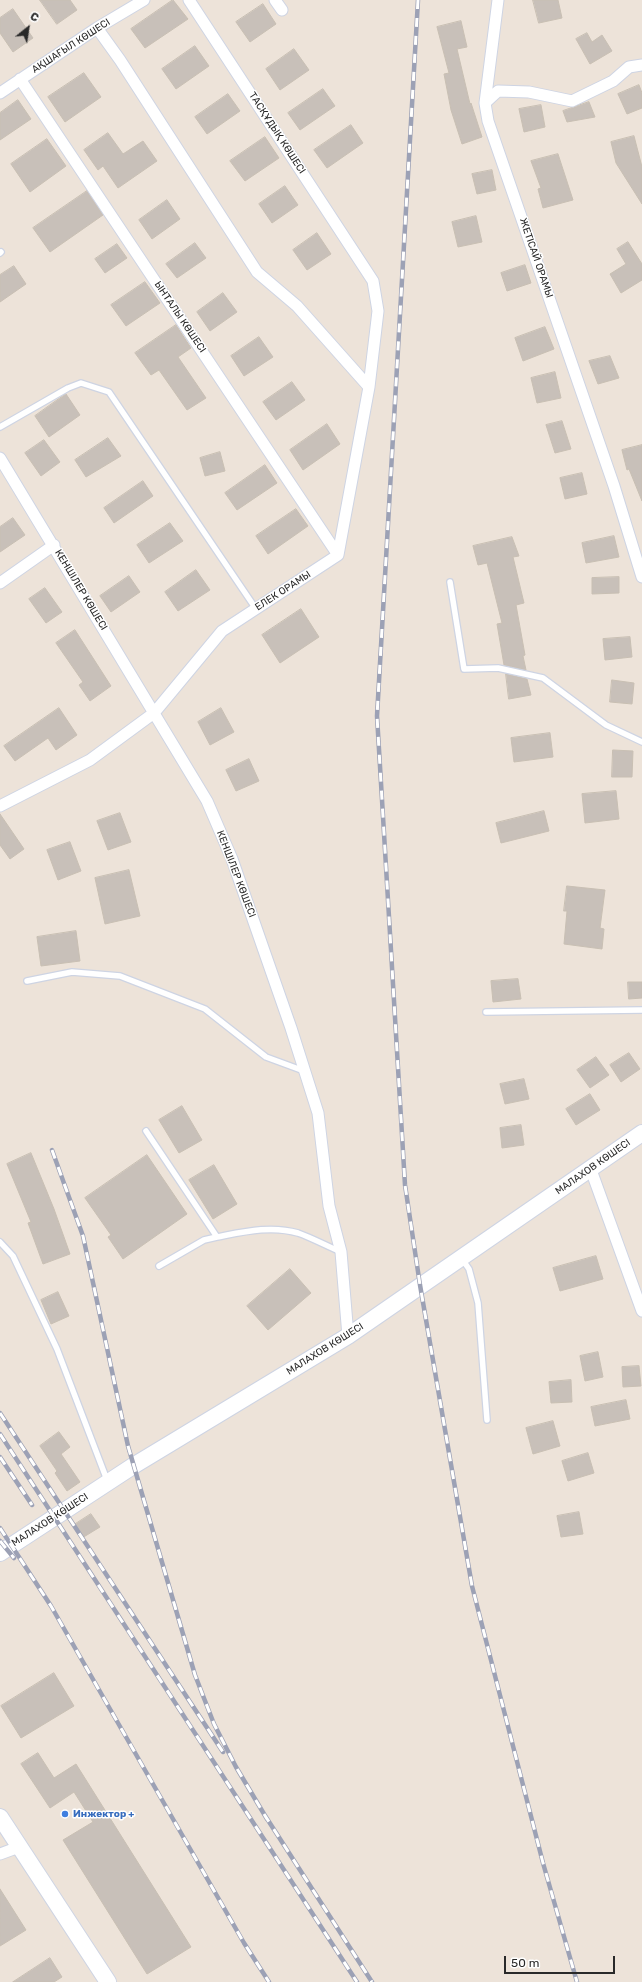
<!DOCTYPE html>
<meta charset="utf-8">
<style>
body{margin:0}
#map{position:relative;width:642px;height:1982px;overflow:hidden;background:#ede3d9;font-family:Rubik,sans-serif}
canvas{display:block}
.north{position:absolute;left:8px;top:8px;width:40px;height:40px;-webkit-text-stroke:3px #fff;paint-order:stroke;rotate:30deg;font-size:11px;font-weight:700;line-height:16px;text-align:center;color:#292929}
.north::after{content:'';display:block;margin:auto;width:14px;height:18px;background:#292929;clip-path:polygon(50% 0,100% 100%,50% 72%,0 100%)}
.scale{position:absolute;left:504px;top:1956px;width:111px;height:18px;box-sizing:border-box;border:2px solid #292929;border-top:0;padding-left:5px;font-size:12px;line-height:14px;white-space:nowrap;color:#292929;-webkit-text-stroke:3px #fff;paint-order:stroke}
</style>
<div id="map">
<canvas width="642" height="1982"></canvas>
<div class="north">С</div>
<div class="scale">50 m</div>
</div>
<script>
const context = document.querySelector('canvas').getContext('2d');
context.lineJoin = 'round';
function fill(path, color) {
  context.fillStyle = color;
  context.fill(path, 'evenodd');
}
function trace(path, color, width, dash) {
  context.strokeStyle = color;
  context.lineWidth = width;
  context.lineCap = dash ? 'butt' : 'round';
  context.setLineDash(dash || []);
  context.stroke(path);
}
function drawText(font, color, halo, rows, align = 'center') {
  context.font = font + ' Rubik,sans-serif';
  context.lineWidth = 3;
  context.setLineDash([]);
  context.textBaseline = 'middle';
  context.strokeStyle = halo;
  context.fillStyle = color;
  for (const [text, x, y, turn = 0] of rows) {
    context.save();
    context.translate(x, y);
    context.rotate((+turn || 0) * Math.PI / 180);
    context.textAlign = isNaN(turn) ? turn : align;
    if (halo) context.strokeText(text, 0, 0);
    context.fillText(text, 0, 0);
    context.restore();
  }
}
const building = new Path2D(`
 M40 0H70L77 10 57 24Z
 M173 0 188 19 145 48 131 29Z
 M533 0H558L562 18 539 23Z
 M263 4 276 24 250 42 236 22Z
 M13 9 33 38 13 52 0 33V18Z
 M461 21 467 47 457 49 470 104 471 103 482 137 462 144 451 110 444 74 449 73 437 27Z
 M587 33 592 42 602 35 612 51 590 64 576 39Z
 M195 46 209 66 176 89 162 69Z
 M294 49 309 70 280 90 266 69Z
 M84 73 101 97 65 122 48 97Z
 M639 85 642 93V108L627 114 618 94Z
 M323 89 335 106 300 130 288 113Z
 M228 94 240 111 207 134 195 117Z
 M18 100 31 119 0 140V113Z
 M589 102 595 117 567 122 563 111Z
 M541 105 545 127 524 132 519 109Z
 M351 125 363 143 327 168 314 150Z
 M108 133 123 154 143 141 157 161 118 188 103 166 98 170 84 150Z
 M634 136 642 167V204L616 163 611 142Z
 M265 137 279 158 245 181 230 161Z
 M47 139 66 166 30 192 11 164Z
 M558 154 573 200 543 208 538 189 541 188 531 161Z
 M492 170 496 190 477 194 472 174Z
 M285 186 298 205 272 223 259 204Z
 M87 191 103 215 50 252 33 228Z
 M167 200 180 219 152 239 139 220Z
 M476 216 482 242 458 247 452 222Z
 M317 233 331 254 307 270 293 250Z
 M628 242 642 264V280L621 293 610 274 626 264 617 249Z
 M195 243 206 258 177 278 166 264Z
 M117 244 127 258 105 273 95 259Z
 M525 265 531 283 507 291 501 273Z
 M14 266 26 284 0 302V275Z
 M145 282 160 303 126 326 111 305Z
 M223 293 237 312 210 331 197 312Z
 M176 325 191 348 178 357 206 398 187 410 159 370 151 375 135 353Z
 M545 327 554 349 523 361 515 338Z
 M259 337 273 357 244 376 231 356Z
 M610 356 619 378 598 384 589 361Z
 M555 372 561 398 537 403 531 378Z
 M292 382 305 400 276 420 263 402Z
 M66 394 80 415 49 437 35 416Z
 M562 421 571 449 555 453 546 425Z
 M327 424 340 444 303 470 290 450Z
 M108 438 121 456 86 477 75 460Z
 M44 440 60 462 41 476 25 453Z
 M642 445V501L629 469 627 470 622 450Z
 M220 452 225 471 205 476 200 458Z
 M265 465 277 483 237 510 225 493Z
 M582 473 587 494 565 499 560 478Z
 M143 481 153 496 114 523 104 508Z
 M296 509 308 526 268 554 256 536Z
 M13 518 25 535 0 552V527Z
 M170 523 183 541 149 563 137 545Z
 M614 536 619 557 586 563 582 543Z
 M512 537 519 556 513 557 524 603 516 605 525 655 523 656 526 670 504 665 497 624 502 623 487 563 478 565 473 546Z
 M196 570 210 590 178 611 165 592Z
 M129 576 140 592 111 612 100 596Z
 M619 577V593L592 594V578Z
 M45 588 62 612 46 623 29 599Z
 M301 609 319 637 280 663 262 635Z
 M75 630 111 686 90 701 79 685 83 682 56 643Z
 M630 637 632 657 605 660 603 639Z
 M506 674 527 679 531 695 509 699Z
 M612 680 634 683 632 704 610 702Z
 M59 708 77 735 56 750 48 738 15 761 4 746Z
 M221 708 234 732 210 745 198 722Z
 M550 733 553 757 514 762 511 738Z
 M613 750 633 751 632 777H612Z
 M249 759 259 781 236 791 226 770Z
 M616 791 619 819 585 823 582 794Z
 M544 811 549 831 501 843 496 823Z
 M120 813 131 842 108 850 97 821Z
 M0 814 24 849 10 859 0 845Z
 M70 842 81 871 58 880 47 850Z
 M129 870 140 916 105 924 95 878Z
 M567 886 605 890 600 928 604 929 602 949 564 944 567 911H564Z
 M76 931 80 961 41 966 37 937Z
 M518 979 521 999 493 1002 491 981Z
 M628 982H642V998L629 999Z
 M629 1053 640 1069 621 1082 610 1065Z
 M596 1057 609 1075 590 1088 577 1070Z
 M524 1079 529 1099 505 1104 500 1084Z
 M590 1094 600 1110 576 1125 566 1109Z
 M182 1106 202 1140 179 1153 159 1120Z
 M521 1125 524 1145 502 1148 500 1128Z
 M31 1153 54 1209 70 1254 43 1264 28 1223 31 1222 7 1164Z
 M147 1155 187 1214 123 1259 108 1237 111 1235 85 1198Z
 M214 1165 237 1204 213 1219 189 1180Z
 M596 1256 603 1279 560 1291 553 1268Z
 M290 1269 311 1293 268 1330 247 1306Z
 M58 1292 69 1316 51 1324 41 1300Z
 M598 1352 603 1377 585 1381 580 1356Z
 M639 1366 641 1386 623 1387 622 1367Z
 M571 1380 572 1402 551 1403 549 1382Z
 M626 1400 630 1419 595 1426 591 1407Z
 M553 1421 560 1446 533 1454 526 1428Z
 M59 1432 70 1447 61 1454 80 1482 67 1491 55 1473 57 1471 40 1446Z
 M588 1453 594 1473 568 1481 562 1461Z
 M579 1512 583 1534 561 1537 557 1516Z
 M91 1514 100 1527 82 1538 74 1525Z
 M54 1673 74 1706 21 1738 1 1706Z
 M38 1753 54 1778 76 1764 191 1947 147 1974 63 1840 93 1822 74 1792 50 1808 21 1764Z
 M0 1889 26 1930 0 1946Z
 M50 1958 62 1977 54 1982H13Z`);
const lane = new Path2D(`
 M0 253 1 252
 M0 427 68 388 81 383 109 392 256 609
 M450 582 464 669 498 668 543 678 606 725 642 742
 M27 981 72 972 120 976 205 1009 266 1057 304 1071
 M486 1012 642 1010
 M146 1131 217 1237C243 1232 271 1225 298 1233 312 1238 327 1246 341 1252
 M0 1242 13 1256 57 1349 107 1480
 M462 1259 469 1269 478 1303 487 1420
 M159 1266 204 1240 217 1237`);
const street = new Path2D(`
 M275 0 282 10
 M97 28 120 60 257 272 297 306 369 387
 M642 65 629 67 613 81 572 101 529 92 498 91 485 103 488 121 614 486 642 577
 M20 79 338 555
 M0 93 97 28 144 0
 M485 103 498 0
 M0 458 207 801 232 859 291 1028 318 1113 329 1206 341 1252 348 1336
 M0 583 54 545
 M0 806 90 760 154 713 222 631 338 555 369 387 378 311 373 281 189 0
 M591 1170 642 1311
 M0 1854 19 1847`);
const secondary = new Path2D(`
 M0 1553 133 1466 348 1336 642 1133
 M0 1817 108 1982`);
const rail = new Path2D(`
 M418 0 377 716 405 1185 420 1285 472 1586 543 1863 577 1982
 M52 1150 83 1236 128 1446 195 1675 214 1724 236 1767 267 1819
 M0 1413 223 1752
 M0 1434 357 1982
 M0 1457 32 1505
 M0 1528 51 1606 244 1943 269 1982
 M0 1541 14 1558
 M264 1814 372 1982`);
const markers = [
 [65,1814,4,"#3f7fe0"]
];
const streetNames = [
 ["АҚШАҒЫЛ КӨШЕСІ",71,46,-33],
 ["ТАСҚҰДЫҚ КӨШЕСІ",277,133,57],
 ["ЖЕТІСАЙ ОРАМЫ",536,258,71],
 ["ЫНТАЛЫ КӨШЕСІ",180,317,56],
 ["КЕНШІЛЕР КӨШЕСІ",81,590,59],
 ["ЕЛЕК ОРАМЫ",283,591,-33],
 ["КЕНШІЛЕР КӨШЕСІ",236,874,69],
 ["МАЛАХОВ КӨШЕСІ",593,1167,-35],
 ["МАЛАХОВ КӨШЕСІ",325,1349,-32],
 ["МАЛАХОВ КӨШЕСІ",50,1520,-33]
];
const shopNames = [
 ["Инжектор +",73,1814]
];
fill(building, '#c8c0b9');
trace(building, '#c8bfb3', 1);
trace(lane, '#ced4e3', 8);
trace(street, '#ced4e3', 13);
trace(secondary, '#ced4e3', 18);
trace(lane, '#fff', 5.5);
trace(street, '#fff', 11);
trace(secondary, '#fff', 16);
trace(rail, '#9ca1b5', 4.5);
trace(rail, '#fff', 3, [9]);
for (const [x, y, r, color] of markers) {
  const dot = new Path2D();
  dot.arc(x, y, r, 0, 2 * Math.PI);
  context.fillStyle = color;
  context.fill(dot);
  trace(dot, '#fff', 1.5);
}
drawText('10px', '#292929', '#fff', streetNames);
drawText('bold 10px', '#366cbe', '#fff', shopNames, 'left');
</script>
